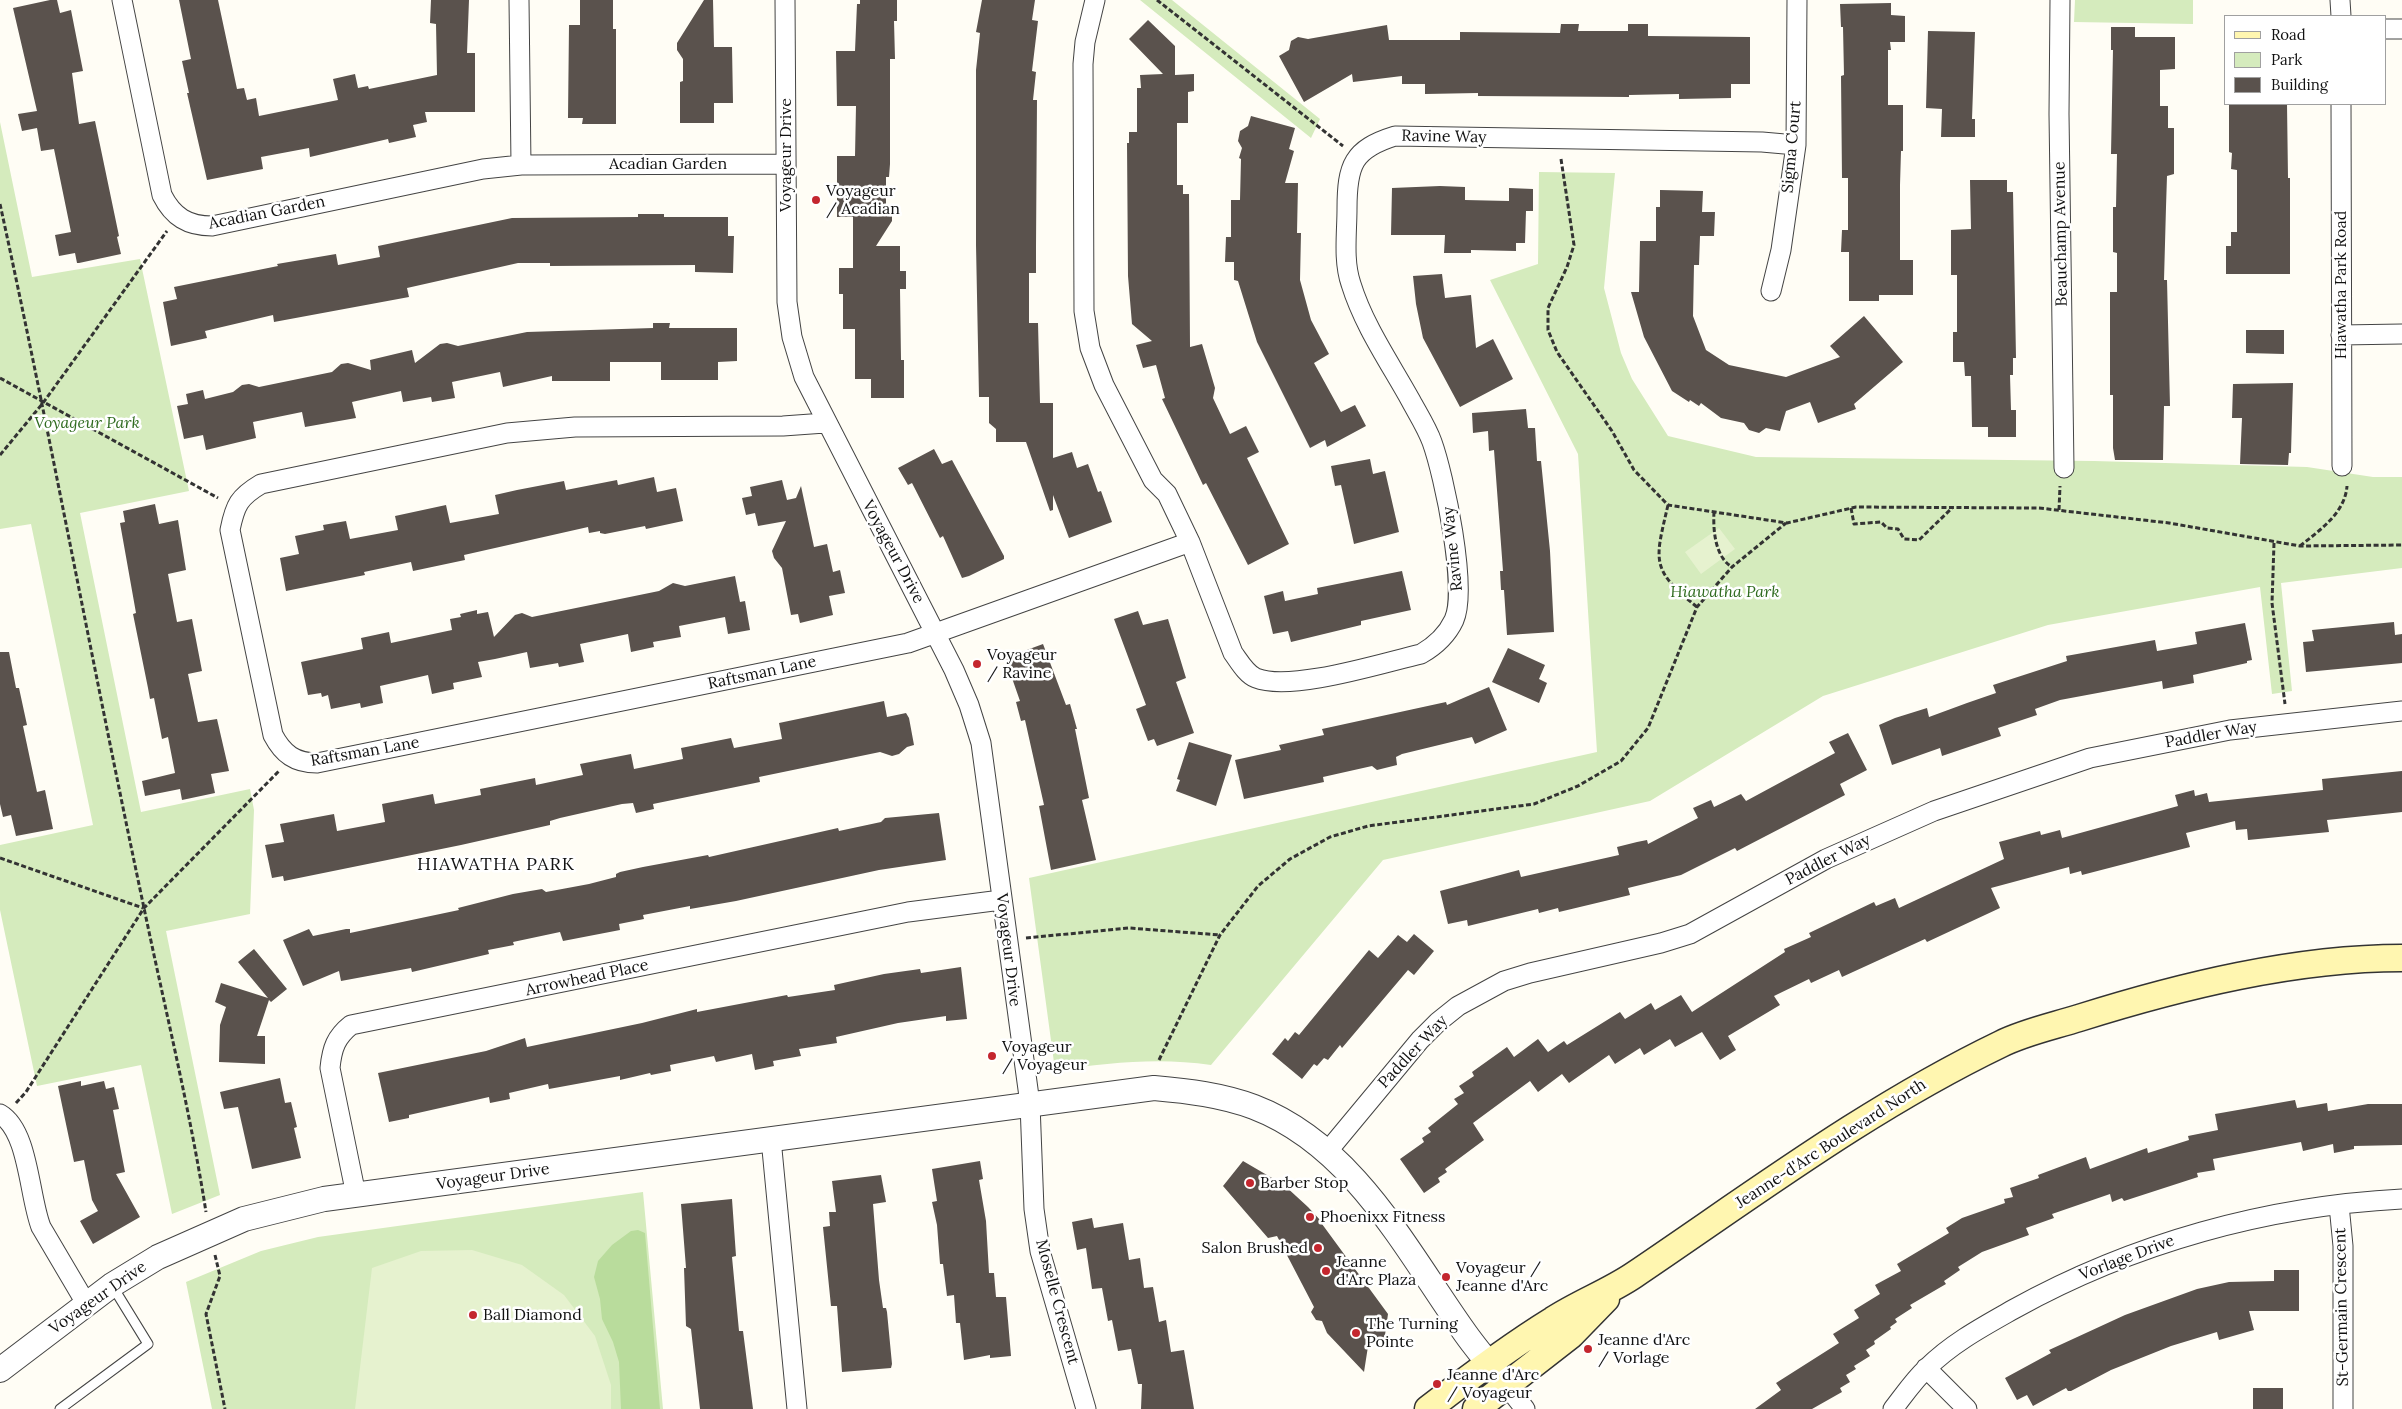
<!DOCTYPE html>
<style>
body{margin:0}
#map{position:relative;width:2402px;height:1409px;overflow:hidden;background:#fffdf5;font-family:Lora,serif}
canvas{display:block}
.legend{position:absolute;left:2224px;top:15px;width:162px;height:90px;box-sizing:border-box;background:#fff;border:1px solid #a0a0a0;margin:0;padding:6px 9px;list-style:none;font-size:15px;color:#111}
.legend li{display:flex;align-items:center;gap:10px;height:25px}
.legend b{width:25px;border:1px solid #a0a0a0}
</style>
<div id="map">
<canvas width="2402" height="1409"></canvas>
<ul class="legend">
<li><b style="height:6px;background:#fff6b0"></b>Road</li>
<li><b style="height:14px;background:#d5ebbd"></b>Park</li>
<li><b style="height:14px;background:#5a524d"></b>Building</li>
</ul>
</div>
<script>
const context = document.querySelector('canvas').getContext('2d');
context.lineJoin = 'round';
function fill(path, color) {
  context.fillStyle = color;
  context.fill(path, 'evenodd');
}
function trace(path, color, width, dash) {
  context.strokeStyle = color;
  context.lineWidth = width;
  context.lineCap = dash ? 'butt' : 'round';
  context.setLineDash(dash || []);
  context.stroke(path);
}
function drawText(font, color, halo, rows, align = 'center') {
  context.font = font + ' Lora,serif';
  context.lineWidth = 5;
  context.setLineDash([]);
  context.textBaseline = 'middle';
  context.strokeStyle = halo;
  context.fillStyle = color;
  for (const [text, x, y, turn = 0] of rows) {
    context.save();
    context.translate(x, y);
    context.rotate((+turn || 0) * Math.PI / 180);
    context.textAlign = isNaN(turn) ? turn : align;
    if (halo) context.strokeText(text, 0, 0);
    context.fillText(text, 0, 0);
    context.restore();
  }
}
const green = new Path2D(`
 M1140 0H1172L1320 119 1311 138Z
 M2075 0H2193V24L2074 22Z
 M0 122 32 277 140 259 189 491 80 513 141 812 250 789 254 810 250 914 166 931 220 1195 172 1214 141 1065 37 1086 0 910V845L93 825 31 524 0 529Z
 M1539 172 1615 173 1604 288 1621 353 1632 379 1668 436 1756 457 2094 461 2307 467 2373 477H2402V568L2281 583 2292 691 2272 694 2260 587 2048 625 1823 696 1650 801 1383 860 1211 1065C1158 1057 1109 1063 1055 1070L1029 878 1597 752 1578 454 1490 280 1538 264Z
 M643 1192 663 1409H212L186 1282 261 1251 318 1237Z`);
const forest = new Path2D(`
 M638 1230 645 1233 660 1409H621L619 1362 613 1342 602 1319 600 1299 594 1277 598 1261 612 1245 631 1231Z`);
const pitch = new Path2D(`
 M1719 528 1735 549 1701 574 1685 552Z
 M472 1250 522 1265 564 1295 595 1336 611 1385V1409H355L372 1268 421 1251Z`);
const building = new Path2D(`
 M50 0H57L60 13 71 10 83 71 72 73 79 124 95 121 119 236 117 237 121 254 79 263H77L75 253 59 256 55 235 71 232 54 149 41 151 37 128 22 131 18 114 37 111 13 8Z
 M179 0H218L237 89 244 88 247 100 256 98 259 116 338 100 333 79 355 74 358 88 368 86 369 89 437 75 436 24 430 23 431 0H469L467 53H475V112H425L427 122 413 125 416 137 389 143 388 139 310 157 309 148 261 157 263 169 207 180 187 93H189L182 61 191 59Z
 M580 0H613V29H616V124H582L583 118H568L569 25H580Z
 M704 0H713L714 47H732L733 103H714V123H680V82L683 81V59L677 50V43Z
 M860 0H897V21H894L895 59H890V164L889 177H886V205L892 214V221L876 246H900V271H906V289H900L901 360H904V398H871V379H855V329H843V294H839V268H853V217H837V156H855L856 106H837L836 51H855L857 4H860Z
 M982 0H1035L1032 20 1038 21 1032 71 1036 72 1033 100H1037L1036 246V273H1029V323H1038L1040 403H1053V458L1072 452 1077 468 1088 464 1098 492 1101 491 1112 522 1069 538 1053 495V510L1050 511 1026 442H996V429L989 423V397H979L976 245V70L980 33 976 32Z
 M1891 3V15L1905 16V42H1890L1891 50H1888V105H1903V151H1901L1900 185V260H1913V295H1879V301H1849V252H1841L1842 230H1848V178H1842L1841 76 1844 75 1843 27H1841L1840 4Z
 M1148 20 1175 46V75L1194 74V91L1188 92V123H1177V185H1183V194H1189L1190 347 1202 344 1215 388 1213 398 1230 434 1246 426 1259 452 1247 458 1289 544 1248 565 1206 483 1203 485 1162 399 1165 398 1156 365 1143 368 1136 345 1152 341 1132 324 1128 276 1127 143H1129V132H1137V88H1141L1140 75 1163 74 1129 39Z
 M1561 24H1579L1578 31H1628V24H1648V36L1750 37V84H1731V98L1679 99V94L1629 95V97L1478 96V93L1425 94V84H1402V76L1353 82 1352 74 1304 102 1279 56 1289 50 1291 41 1298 37 1308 39 1387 25 1389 40H1460V32L1560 33Z
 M2111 27H2135V37H2175V69L2160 70V106H2168V128H2174V174L2167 176 2166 207 2164 280H2167L2170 406H2164L2163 460H2115L2113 448V395H2110V292H2117V253L2113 252V207H2116L2117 154H2111L2113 50H2111Z
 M1928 31 1975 32 1972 119H1975V137H1941L1942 109 1926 108Z
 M2229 104H2287L2288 178H2290V274H2226V246H2231V232H2237V170L2231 169 2232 153 2229 152Z
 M1251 116 1295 128 1289 149 1294 151 1285 183H1298L1297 233H1301L1300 280 1311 320 1329 354 1314 363 1341 412 1355 405 1366 426 1327 447 1325 440 1310 448 1257 342 1238 281 1234 280V262H1225L1226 237H1231V200H1240L1241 159 1239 158 1242 148 1238 141 1240 131 1248 126Z
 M1970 180H2007V192H2013L2016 358H2013V375H2010L2011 410H2016V437H1988V427H1972L1971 376H1965L1964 362H1953V332H1957V275H1951V230L1971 229Z
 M1440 186 1465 187V200L1509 201V188L1533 189V211H1526L1525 243H1516V251L1471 250V253H1444L1445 235H1391L1392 188Z
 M1660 190 1703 191 1702 212H1715L1714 236H1700L1699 265H1694L1693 316 1706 350 1729 365 1786 377 1840 357 1830 346 1864 316 1903 362 1854 404 1856 409 1818 423 1810 402 1786 411 1780 431 1766 428 1759 433 1749 430 1744 423 1721 418 1701 403 1699 406 1690 400 1689 402 1672 391 1644 337 1631 292H1639L1640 241H1656V207H1660Z
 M638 214H664V217H728V236H734L733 273 695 272V265L550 266V263H518L407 288 409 297 274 322 273 315 205 331 207 338 171 346 163 302 177 299 174 287 278 266 277 264 336 254 338 265 380 257 378 246 512 218 638 217Z
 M1442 274 1445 298 1471 295 1476 348 1493 339 1513 379 1460 407 1423 338 1416 304 1413 276Z
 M653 323H670L669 328H737V361L718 362V380H661V362H610V381H552V376L503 387 500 372 452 382 455 398 432 402 431 397 403 402 401 391 352 402 356 418 305 427 302 412 253 422 256 438 206 450 203 435 184 439 177 406 188 404 186 394 203 390 205 399 233 392 242 385 249 384 259 387 332 372 341 364 348 363 371 370 370 360 412 350 415 363 440 344 447 343 458 346 527 332 653 328Z
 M2246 330H2284V354L2246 353Z
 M2293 383 2291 453H2289L2288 465 2240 464 2242 418H2232L2233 384Z
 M1526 409 1528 428H1535L1537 461H1541L1550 551 1554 632 1507 635 1504 590H1501L1500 571H1503L1494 450 1489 451 1488 431 1473 433 1472 413Z
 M934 449 942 464 952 460 1004 556V559L969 576 962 578 943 536 940 538 912 483 908 485 898 468Z
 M1370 459 1373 474 1385 471 1399 532 1354 544 1341 485 1335 486 1331 466Z
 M654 477 657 492 676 488 683 521 646 529 645 526 605 534 600 533V531L589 533 588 527 464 555 465 560 413 571 411 562 364 572 365 575 286 591 280 558 299 554 295 536 324 530 323 525 346 521 350 539 398 530 395 516 446 505 450 523 499 514 495 495 517 490 564 481 566 490 617 480 618 485Z
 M782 480 787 500 796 498 801 486 814 547 827 544 833 572 840 570 845 593 829 596 833 615 800 623 798 614 791 615 782 568 774 558 772 551 786 521 758 526 755 513 746 515 742 498 752 496 750 487Z
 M155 504 159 524 178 520 186 570 168 574 177 622 192 619 202 671 188 674 198 722 217 719 229 771 211 774 215 793 182 800 180 789 145 796 142 781 175 773 168 737 162 739 154 698 150 699 148 688 133 614 136 613 120 523 125 522 123 511Z
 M1402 571 1411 610 1361 621V625L1291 642 1288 631 1273 634 1264 596 1283 591 1285 601 1318 594 1317 588Z
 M735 576 740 602 745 601 750 630 728 634 725 617 679 626 681 637 653 642 654 647 631 652 628 634 580 644 584 662 559 667 558 663 530 668 527 652 495 659 478 662 482 677 453 683 454 689 432 694 428 675 380 686 383 703 361 708 360 703 331 709 328 695 322 697 321 693 308 695 301 662 363 649 361 638 389 632 391 643 452 630 450 619 461 617 460 614 477 610V614L488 612 494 637 515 615 522 613 532 617 659 591 673 583 685 586Z
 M1138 611 1143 625 1168 619 1186 678 1176 682 1194 733 1157 746 1154 739 1148 741 1136 709 1146 705 1114 619Z
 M2394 622 2395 635 2402 634V663L2306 672 2303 642 2314 641 2312 630Z
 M2245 623 2252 660 2247 661V663L2193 675 2194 683 2163 689 2162 681 2060 700 2035 709 2037 715 1998 728 2001 736 1942 756 1940 748 1892 765 1879 725 1895 718 1927 708 1929 717 1967 703 1996 693 1993 685 2067 661 2066 656 2155 640 2157 651 2197 644 2195 632Z
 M1043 644 1066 705 1070 704 1077 729H1075L1089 798 1082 800 1096 860 1051 870 1039 806 1044 805 1025 720 1021 721 1016 702 1020 701 1005 658Z
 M1508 648 1545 665 1539 679 1547 683 1539 703 1492 682Z
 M0 652H9L16 688H19L27 725 23 726 37 792 45 790 53 829 16 836 11 815 3 817 0 804Z
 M1489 687 1507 730 1475 744 1472 737 1402 754 1396 757 1397 765 1377 770 1372 766 1323 777 1324 782 1244 799 1235 760 1281 750 1279 745 1324 735 1322 729 1446 702 1447 705Z
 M884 701 887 717 906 713 909 718 914 745 907 747 899 754 892 756 880 752 759 777 760 782 653 804 654 809 636 813 633 803 622 804 560 818 550 821V825L461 845 284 881 283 876 272 878 265 845 284 842 280 824 334 814 337 831 385 822 382 804 433 794 435 804 481 795 480 789 535 778 536 785 583 775 580 764 631 754 634 769 683 759 681 748 731 738 734 748 782 739 779 723Z
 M1848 733 1867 770 1840 784 1845 795 1737 851 1735 848 1681 875 1628 888 1630 895 1559 912 1558 908 1539 913 1538 909 1468 926 1467 920 1448 924 1440 891 1519 870 1521 877 1619 855 1617 847 1637 842 1647 840 1648 844 1698 818 1693 808 1711 800 1714 807 1741 794 1746 801 1835 753 1829 742Z
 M1189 742 1232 755 1216 806 1176 791 1180 780 1177 779Z
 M2402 771V812L2327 820 2329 832 2248 840 2247 829 2236 830 2235 821 2186 833 2190 847 2082 875 2081 871 2070 874 2069 867 1991 888 2000 908 1927 942 1925 939 1842 977 1839 970 1811 983 1809 979 1774 996 1780 1005 1728 1036 1736 1050 1720 1060 1702 1032 1675 1047 1670 1039 1644 1055 1640 1048 1615 1064 1609 1055 1569 1083 1562 1074 1538 1092 1530 1081 1473 1123 1484 1140 1445 1169 1447 1172 1438 1178 1440 1182 1424 1193 1400 1159 1424 1142 1422 1138 1431 1132 1428 1128 1458 1104 1454 1099 1464 1093 1459 1086 1474 1076 1472 1072 1507 1047 1514 1057 1538 1039 1548 1052 1564 1041 1567 1045 1620 1012 1625 1019 1651 1003 1655 1010 1681 995 1692 1012 1785 952 1784 949 1811 937 1809 933 1874 902 1876 906 1895 898 1899 908 2004 859 1999 842 2040 831 2041 835 2060 830 2062 838 2178 806 2175 795 2194 790 2195 796 2207 793 2209 802 2323 790 2322 779Z
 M939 813 946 860 879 870 736 901 690 909V906L643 915 644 919 619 924 620 930 563 941 560 932 513 942 514 945 488 950 489 954 412 972 411 968 341 981 339 971 303 986 283 940 309 929 313 936 346 929H350V933L459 910 458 908 513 894 542 889 546 892 589 884 616 877V874L620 872 643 867 708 855 709 857 838 828 839 831 881 822 885 818Z
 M1414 934 1434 951 1414 975 1408 970 1342 1048 1340 1045 1328 1060 1324 1058 1317 1066 1314 1064 1302 1079 1272 1054 1285 1038 1288 1041 1295 1032 1299 1035 1369 950 1378 958 1398 935 1407 942Z
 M254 949 287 989 271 1002 269 1000 257 1036H265V1064L219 1062 220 1025 226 1007 215 1002 221 983 268 998 238 962Z
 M961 967 967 1019 946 1021V1016L898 1023 836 1037 837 1043 799 1049 801 1056 773 1061 774 1066 755 1070 752 1054 716 1062 714 1056 670 1065 671 1071 651 1075 650 1073 620 1080V1076L549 1089 548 1084 509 1093 510 1099 490 1103 489 1097 409 1115V1118L389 1122 378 1073 486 1051 525 1038 527 1047 642 1023 697 1009V1012L787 995 788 997 835 990 834 985 884 974 920 969 921 973Z
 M280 1078 285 1103 291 1102 297 1127 294 1128 301 1158 252 1169 238 1107 224 1109 220 1092Z
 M81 1081V1086L104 1081 106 1089 114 1087 119 1109 113 1110 125 1172 116 1174 140 1217 93 1244 80 1221 98 1211 92 1200 84 1160 74 1162 58 1086Z
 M2295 1100 2297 1108 2327 1103 2328 1111 2368 1104H2402V1145L2354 1146V1149L2334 1153 2333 1144 2303 1151 2301 1142 2213 1159 2215 1170 2197 1173 2198 1177 2124 1201 2122 1198 2112 1202 2110 1194 2052 1214 2054 1218 2026 1228 2029 1235 1982 1252 1958 1267 1960 1270 1944 1281 1946 1284 1910 1305 1912 1308 1895 1319 1897 1322 1890 1327 1891 1329 1874 1341 1875 1344 1866 1350 1870 1356 1854 1366 1856 1369 1846 1375 1850 1382 1840 1388 1842 1392 1812 1409H1755L1781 1390 1776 1383 1839 1343 1833 1334 1859 1318 1854 1310 1880 1294 1875 1285 1901 1271 1897 1264 1949 1233 1946 1228 1962 1218 2005 1203 2004 1199 2013 1197 2010 1188 2039 1178 2038 1175 2086 1157 2090 1169 2147 1148 2148 1153 2189 1140 2188 1136 2218 1130 2215 1114Z
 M980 1161 983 1179 979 1180 986 1221 989 1273H994L996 1297H1006L1011 1356 990 1358V1355L964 1360 960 1323H956L954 1295 947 1296 943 1264H940L937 1225 932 1202 937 1201 932 1169Z
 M1243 1161 1284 1185 1308 1207 1321 1221 1322 1224 1388 1314 1384 1342 1369 1340 1364 1372 1327 1333 1322 1321 1316 1320 1311 1312 1314 1307 1277 1236 1268 1238 1223 1186Z
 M881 1175 886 1202 873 1204 879 1280 883 1308H886L887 1312 892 1364 891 1368 842 1372 837 1306H831L823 1227 830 1226 829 1212H836L832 1181Z
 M732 1199 736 1256 732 1257 739 1331H743L753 1409H700L691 1329 686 1326 684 1268H686L681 1204Z
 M1092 1218 1094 1228 1123 1223 1129 1260 1140 1258 1144 1288 1153 1287 1159 1322 1166 1320 1171 1352 1184 1350 1194 1409H1141L1142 1384H1138L1131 1349 1118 1351 1112 1320 1108 1321 1102 1288 1092 1289 1086 1248 1077 1250 1072 1222Z
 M2274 1270H2299V1311H2249L2254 1330 2219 1340 2217 1332 2171 1346 2111 1370 2071 1391H2068L2066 1388 2033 1406 2027 1395 2017 1400 2005 1378 2051 1353 2049 1350 2125 1315 2197 1289 2229 1282 2274 1281Z
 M2253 1388H2283V1409H2253Z`);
const path = new Path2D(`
 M1157 0 1343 146
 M1561 159 1574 245 1567 267 1548 308V330L1557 352 1612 431 1634 470 1668 505 1787 523 1856 507 2039 508 2169 523 2300 546 2402 545
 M0 204C51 438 94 673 144 908 165 1009 190 1110 206 1212
 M0 378 218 498
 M0 455 43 403 167 231
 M1668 505C1655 561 1650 569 1697 607
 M1851 508 1854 524 1881 522 1887 528 1898 529 1904 539 1919 540 1952 508
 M2059 510 2060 486
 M1714 512C1713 530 1715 557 1732 567
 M2274 543 2272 603 2285 704
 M2300 546C2320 530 2345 513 2347 486
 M0 858 143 908
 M1026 938 1129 928 1220 935
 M1159 1060 1220 935 1258 886 1290 859 1330 837 1368 826 1534 804 1578 786 1621 761 1648 728 1697 607 1732 567 1786 523
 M16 1103 26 1092 144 908 279 771
 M215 1255 220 1276 206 1314 225 1409`);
const service = new Path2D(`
 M60 1409 148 1344 113 1287`);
const minor = new Path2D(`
 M122 0 162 195C173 217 188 226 212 226L483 169 521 165 786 164
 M519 0 521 165
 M785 0 787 302 792 337 804 377 954 670 969 705 981 743 1030 1104 1034 1209 1040 1251 1086 1409
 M1095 0 1085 42 1083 64 1084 311 1090 348 1104 385 1153 480 1167 494 1190 542 1233 653C1239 661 1246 674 1256 678 1291 692 1382 663 1421 654 1435 646 1447 635 1454 620 1468 589 1444 475 1432 442 1427 428 1418 414 1411 401 1390 363 1364 326 1351 284 1343 261 1347 233 1347 209 1347 165 1353 149 1395 136L1762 142 1796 145
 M2060 0 2059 114 2064 468
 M2340 0 2341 16
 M2386 29H2402
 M2341 104 2342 466
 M1771 291 1781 250 1796 145 1797 0
 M2341 335 2402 334
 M825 423 783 426 575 427 507 433 261 484C239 497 235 505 230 530L273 735C283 754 295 763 317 763L908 643 1190 542
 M0 1114C29 1131 29 1197 41 1227L87 1305
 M771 1139 797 1409
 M1327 1152 1420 1040 1438 1022 1458 1006 1504 981 1530 973 1661 943 1690 934 1826 859 1934 811 2090 758 2230 730 2402 711
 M356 1195 330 1068C332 1048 336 1037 351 1025L908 912 1001 900
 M2339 1205 2343 1246V1409
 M1926 1368 1967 1409
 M1507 1386 1525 1409
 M1893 1409C1904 1395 1914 1380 1927 1368 1952 1343 1984 1326 2014 1309 2133 1243 2267 1206 2402 1199`);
const tertiary = new Path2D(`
 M0 1370 112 1285 158 1257 244 1219 324 1199 1154 1088C1188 1091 1222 1095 1254 1107 1353 1145 1405 1248 1463 1330 1476 1349 1492 1367 1507 1386`);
const secondary = new Path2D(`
 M1428 1409C1468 1378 1509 1347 1553 1320 1579 1303 1609 1292 1634 1275 1754 1194 1870 1107 2001 1044 2025 1032 2054 1026 2079 1018 2181 986 2295 958 2402 958
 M1476 1409 1571 1335 1606 1299`);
const markers = [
 [816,200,5,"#c4262e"],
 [977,664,5,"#c4262e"],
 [992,1056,5,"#c4262e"],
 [1250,1183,5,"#c4262e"],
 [1310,1217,5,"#c4262e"],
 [1318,1248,5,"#c4262e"],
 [1326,1271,5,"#c4262e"],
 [1446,1277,5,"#c4262e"],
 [473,1315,5,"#c4262e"],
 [1356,1333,5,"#c4262e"],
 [1588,1349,5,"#c4262e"],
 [1437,1384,5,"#c4262e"]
];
const streetNames = [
 ["Ravine Way",1444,137,1],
 ["Sigma Court",1792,147,-85],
 ["Voyageur Drive",786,155,-90],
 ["Acadian Garden",668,164],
 ["Acadian Garden",267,213,-11],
 ["Beauchamp Avenue",2061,234,-91],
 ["Hiawatha Park Road",2341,285,-90],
 ["Ravine Way",1453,549,-96],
 ["Voyageur Drive",893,552,62],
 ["Raftsman Lane",762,673,-12],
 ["Paddler Way",2211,735,-10],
 ["Raftsman Lane",365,752,-10],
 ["Paddler Way",1828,860,-27],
 ["Voyageur Drive",1008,950,83],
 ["Arrowhead Place",587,978,-12],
 ["Paddler Way",1413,1052,-47],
 ["Jeanne-d'Arc Boulevard North",1831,1144,-33],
 ["Voyageur Drive",493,1177,-8],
 ["Vorlage Drive",2127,1258,-21],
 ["Voyageur Drive",98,1298,-35],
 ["Moselle Crescent",1057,1302,75],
 ["St-Germain Crescent",2342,1307,-91]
];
const poiNames = [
 ["Voyageur",826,191],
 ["/ Acadian",826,209],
 ["Voyageur",987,655],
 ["/ Ravine",987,673],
 ["Voyageur",1002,1047],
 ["/ Voyageur",1002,1065],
 ["Barber Stop",1260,1183],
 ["Phoenixx Fitness",1320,1217],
 ["Salon Brushed",1308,1248,"right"],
 ["Jeanne",1336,1262],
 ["d'Arc Plaza",1336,1280],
 ["Voyageur /",1456,1268],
 ["Jeanne d'Arc",1456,1286],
 ["Ball Diamond",483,1315],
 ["The Turning",1366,1324],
 ["Pointe",1366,1342],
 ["Jeanne d'Arc",1598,1340],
 ["/ Vorlage",1598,1358],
 ["Jeanne d'Arc",1447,1375],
 ["/ Voyageur",1447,1393]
];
const parkNames = [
 ["Voyageur Park",87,423],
 ["Hiawatha Park",1725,592]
];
const neighbourhoodNames = [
 ["HIAWATHA PARK",496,865]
];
fill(green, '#d5ebbd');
fill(forest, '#b9dc9c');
fill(pitch, '#e6f2cf');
fill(building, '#5a524d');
trace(service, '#444', 11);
trace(minor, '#444', 21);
trace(tertiary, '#444', 26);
trace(secondary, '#333', 29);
trace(path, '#333', 3, [5, 2.5]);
trace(service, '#fff', 9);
trace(minor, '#fff', 19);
trace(tertiary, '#fff', 24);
trace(secondary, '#fff6b0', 26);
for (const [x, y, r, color] of markers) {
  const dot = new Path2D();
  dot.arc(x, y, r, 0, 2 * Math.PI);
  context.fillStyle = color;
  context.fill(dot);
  trace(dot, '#fff', 2);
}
drawText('16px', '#111', '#fff', streetNames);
drawText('16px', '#111', '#fff', poiNames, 'left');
drawText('italic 16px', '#2f6b1f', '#fff', parkNames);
context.letterSpacing = '1px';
drawText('18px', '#111', '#fff', neighbourhoodNames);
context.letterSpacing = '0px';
</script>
